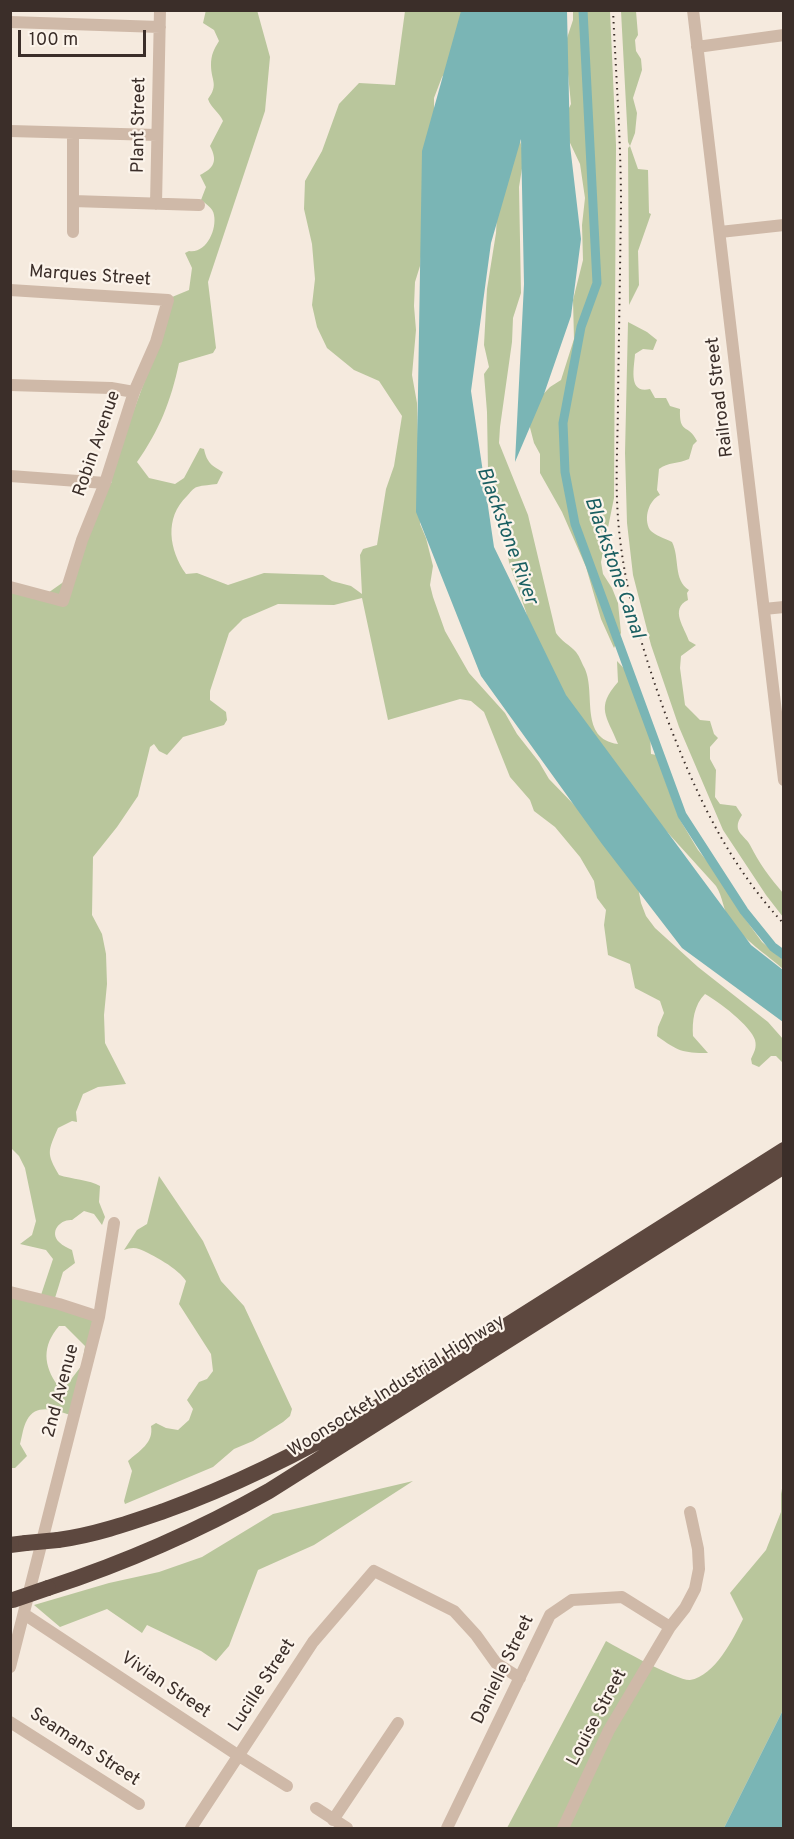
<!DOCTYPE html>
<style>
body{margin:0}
#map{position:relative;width:794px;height:1839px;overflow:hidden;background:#f5eade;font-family:Overpass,sans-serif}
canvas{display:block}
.frame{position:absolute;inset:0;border:12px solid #3b2e29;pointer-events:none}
.scale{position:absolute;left:18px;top:30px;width:128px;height:27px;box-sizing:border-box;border:3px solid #3b2e29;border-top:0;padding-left:8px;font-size:18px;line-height:21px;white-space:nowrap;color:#3b2e29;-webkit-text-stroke:4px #fcf4eb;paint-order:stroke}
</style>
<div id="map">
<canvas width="794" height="1839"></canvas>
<div class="frame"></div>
<div class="scale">100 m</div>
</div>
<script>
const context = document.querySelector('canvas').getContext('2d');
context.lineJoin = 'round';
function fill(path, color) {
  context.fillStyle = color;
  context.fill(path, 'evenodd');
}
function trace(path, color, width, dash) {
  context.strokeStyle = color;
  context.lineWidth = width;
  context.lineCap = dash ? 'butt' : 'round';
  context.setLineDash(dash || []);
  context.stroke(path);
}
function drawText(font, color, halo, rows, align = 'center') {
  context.font = font + ' Overpass,sans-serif';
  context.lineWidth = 4.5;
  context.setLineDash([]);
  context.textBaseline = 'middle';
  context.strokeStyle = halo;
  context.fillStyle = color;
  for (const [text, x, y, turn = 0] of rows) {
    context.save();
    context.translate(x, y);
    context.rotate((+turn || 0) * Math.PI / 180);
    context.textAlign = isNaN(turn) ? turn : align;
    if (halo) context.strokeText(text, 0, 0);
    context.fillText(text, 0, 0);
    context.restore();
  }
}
const green = new Path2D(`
 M206 10H257L270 57 265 111 208 282 216 348 213 353 179 363C171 401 159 431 137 462L149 478 175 484 184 478 200 448 204 449C207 463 212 466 223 472L217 484C211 485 203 485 197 487 193 488 190 493 187 496 164 518 169 550 186 574L197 573 228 585 264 573 323 575 332 581 351 586 362 594 360 555 363 549 377 545 386 489 394 466 402 416 379 381 354 370 327 348 317 327 312 305 315 279 312 244 304 209 305 181 322 151 339 104 359 83 395 85 405 11H467L460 56 442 77 434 98V127L420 266 415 282 414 306 416 330 412 375 417 403 420 524 426 538 433 566 430 585 433 597 445 631 469 673 505 713 517 734 539 762 549 779 585 816 637 882 641 903 646 916 655 928 698 967 768 1022 783 1039V1063L776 1056H771L759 1067 752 1064 751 1059C754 1052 757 1048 755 1040 751 1026 718 1001 705 994 694 1005 692 1021 693 1036L708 1053C682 1053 678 1051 657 1036L658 1027 664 1013 660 1001 635 988 630 964 608 955 604 925 606 910 597 898 594 881 580 857 555 827 534 811 530 800 510 777 484 712 471 701 460 699 388 720 362 598 334 605 278 604 243 619 229 633 210 691V700L226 712 227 720 224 725 183 737 167 755 159 751 154 744 150 747 138 796 117 827 93 857 92 915 102 934 106 954 107 984 104 1015 105 1043 126 1084 98 1087 83 1094 76 1112 77 1122 72 1121 58 1128C48 1151 46 1153 59 1175 71 1179 90 1180 100 1186L99 1202 105 1217 102 1225 94 1214 84 1211 72 1220C60 1219 49 1232 59 1242 63 1246 68 1248 72 1250L75 1263 63 1272 55 1298 97 1312 76 1417C60 1412 37 1401 27 1420 23 1427 22 1437 20 1444L27 1456 15 1468H11V1289L41 1295 53 1259 46 1250 20 1244 32 1235 36 1221 25 1168 19 1156 11 1148 10 586 45 595 72 576 106 477 112 483 109 477 168 318 160 302 189 290 192 268 185 253 189 251C206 254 217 230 214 215 213 208 206 204 201 200L206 187 200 175C214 168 218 161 210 146L223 121C219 112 211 108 208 99 219 84 211 81 211 65 211 55 214 49 219 41L214 30 203 23ZM59 1326H65L85 1346 82 1365 66 1386H58C43 1365 42 1346 59 1326Z
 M573 11H610L616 145 614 498 601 562 603 574 612 588 618 603 621 633 614 648 601 619 586 567 562 512 540 473V454L534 443 528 420 530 408 550 387 561 380 574 339 573 300 583 260 582 225 585 198 580 164 562 126 564 118 571 104 565 44 573 20Z
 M621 11H636L638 35 635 40 636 51 641 59 642 70 633 98 637 113 635 133 630 146 638 169 648 170 649 213 651 214 638 251 639 285 629 305 628 148 630 146 628 142Z
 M519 137 524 156 519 187 521 293 513 318 512 342 500 427 499 443 528 515 556 633C561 641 570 645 576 652 580 657 582 664 585 669 596 694 579 739 618 744 607 716 595 708 618 682L617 661 632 677 650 732 651 754 662 756 661 769 679 818 698 850 716 872 738 909 762 942 783 960V969C767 955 742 938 730 921 723 910 723 897 716 886L659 823 599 761 533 643 526 612 509 562 500 512 488 470 487 412 484 374 489 367 484 345 487 289 496 233 498 197Z
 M628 322 647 332 657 340 653 350 643 349 635 354C634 369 628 394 650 389L655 398H666L670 406 680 409C679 435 688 423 697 441L693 445 689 459C678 464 668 462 659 469L657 490 660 495C649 500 643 518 650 530 654 535 666 539 672 542 680 558 673 580 689 590L687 593 688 600C669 609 685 628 689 641L696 645 681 656 680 668 685 705 700 720 710 721 714 734 718 738 710 747V759L716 770 715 797 720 804 736 806 742 815C739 820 737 823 738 829 740 835 747 839 750 845 759 863 770 878 783 893V917L766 895 723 830 679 727 651 645 633 575 627 523 625 453Z
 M159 1176 203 1241 221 1281 244 1306 292 1409 290 1416 283 1422 253 1441 234 1449 213 1467 125 1504 124 1501 132 1471 128 1461C139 1451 154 1443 151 1426L156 1423 166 1428 178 1430 189 1420 193 1409 187 1400 199 1382 207 1379 213 1371 211 1354 179 1304 186 1281C179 1269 152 1254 139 1249 134 1247 129 1248 124 1250L137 1230 147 1224Z
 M413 1481 314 1545 258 1570 229 1646 216 1661 201 1651 147 1625 142 1633 107 1609 60 1627 34 1605 109 1583 159 1572 202 1557 273 1514Z
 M783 1483V1710L724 1828H507L606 1641C620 1649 678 1681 690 1680 715 1676 733 1639 743 1619L730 1593 766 1550 781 1512V1494Z`);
const water = new Path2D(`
 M461 11H567L570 145 581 239 571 316 544 394 515 462 524 284 521 139 491 243 471 391 494 547 566 695 751 945 783 970V1022L682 948 602 844 481 676 416 512 422 151Z
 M783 1710V1828H724Z`);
const canal = new Path2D(`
 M583 10 597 283 581 327 563 423 565 472 575 524 682 815 744 911 773 947 784 955`);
const minor = new Path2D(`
 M693 10 784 780
 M10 22 160 27
 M697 47 784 35
 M10 131 157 135
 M73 133V232
 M73 201 199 205
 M156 204 160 10
 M720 232 784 225
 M10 290 168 300 156 342 134 392 105 483 82 540 63 601 10 587
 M10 385 111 388 134 392
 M10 476 105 483
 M764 609 784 607
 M10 1292 59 1304 99 1317
 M24 1614 239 1756 287 1786
 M10 1667 99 1317 114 1223
 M10 1722 139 1804
 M316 1808 347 1828
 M333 1820 398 1723
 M191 1828 313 1642 374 1571 454 1611 476 1635 496 1663 520 1678
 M447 1828 550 1615 572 1600 622 1597 670 1627
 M563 1828 609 1730 670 1627 685 1608 695 1589 699 1569 698 1549 690 1512`);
const highway = new Path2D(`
 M58 1540C95 1535 129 1523 164 1511 236 1485 304 1451 370 1412L784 1150
 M10 1545 26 1543
 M48 1588C125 1563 198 1531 269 1491L784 1166`);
const rail = new Path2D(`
 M613 10C616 76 621 141 621 207 620 270 619 334 618 398 618 438 615 478 618 518 623 586 642 649 665 713 694 790 727 863 784 924`);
const highwayBridge = new Path2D(`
 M26 1543 58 1540
 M13 1600 48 1588`);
const streetNames = [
 ["Plant Street",140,125,-89],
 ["Marques Street",90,277,4],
 ["Railroad Street",721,397,-97],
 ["Robin Avenue",98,444,-71],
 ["Woonsocket Industrial Highway",397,1387,-32],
 ["2nd Avenue",62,1391,-75],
 ["Danielle Street",504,1670,-64],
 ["Vivian Street",165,1686,34],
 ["Lucille Street",263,1686,-57],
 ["Louise Street",598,1718,-62],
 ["Seamans Street",84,1748,33]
];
const waterNames = [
 ["Blackstone River",506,536,70],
 ["Blackstone Canal",613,568,71]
];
fill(green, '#b9c69c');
fill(water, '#7ab5b5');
trace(canal, '#7ab5b5', 9);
trace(minor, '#cfb9a8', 12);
trace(highway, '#5d483f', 16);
trace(rail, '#3b2e29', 2, [1.5, 4.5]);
trace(highwayBridge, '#5d483f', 16);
drawText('18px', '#3b2e29', '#fcf4eb', streetNames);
drawText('italic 20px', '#1a5f62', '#fcf4eb', waterNames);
</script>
